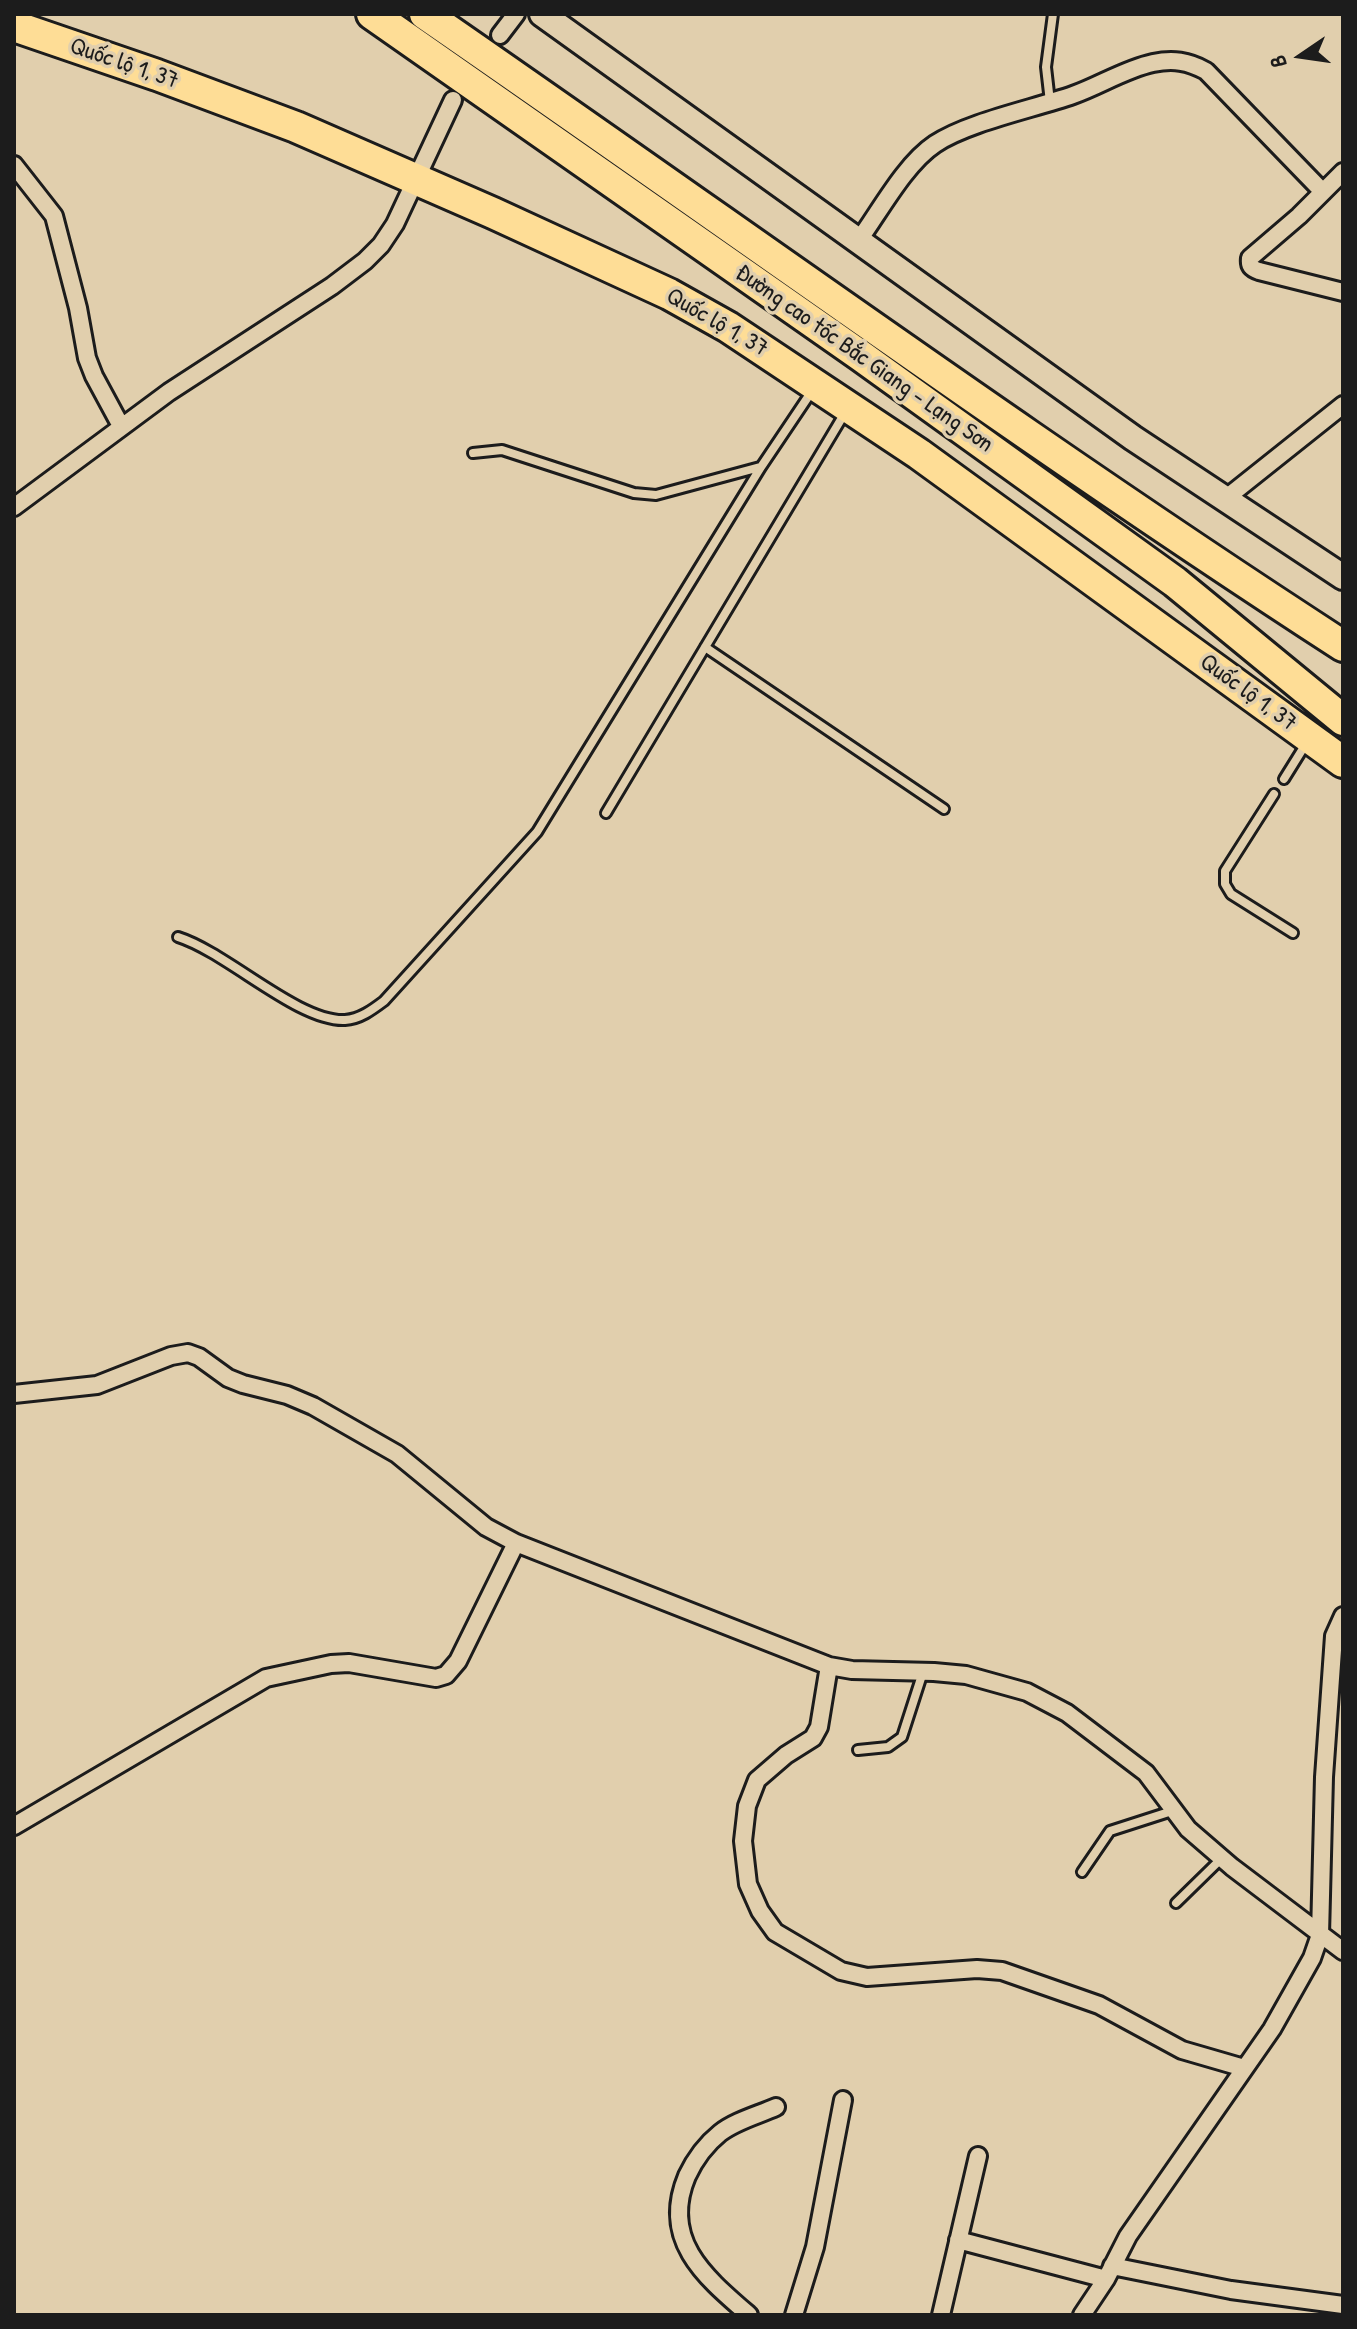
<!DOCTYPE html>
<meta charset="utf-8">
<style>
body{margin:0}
#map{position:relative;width:1357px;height:2329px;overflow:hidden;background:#e1cfad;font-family:"Patrick Hand",sans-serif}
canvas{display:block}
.frame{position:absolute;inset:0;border:16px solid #1c1c1c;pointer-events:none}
.north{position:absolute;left:1261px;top:16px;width:80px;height:80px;-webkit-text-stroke:6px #e1cfad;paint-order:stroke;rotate:257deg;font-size:22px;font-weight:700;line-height:32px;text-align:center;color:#1c1c1c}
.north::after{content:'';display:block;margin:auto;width:28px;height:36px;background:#1c1c1c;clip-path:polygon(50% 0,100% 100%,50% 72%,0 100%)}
</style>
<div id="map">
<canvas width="1357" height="2329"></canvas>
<div class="frame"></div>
<div class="north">B</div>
</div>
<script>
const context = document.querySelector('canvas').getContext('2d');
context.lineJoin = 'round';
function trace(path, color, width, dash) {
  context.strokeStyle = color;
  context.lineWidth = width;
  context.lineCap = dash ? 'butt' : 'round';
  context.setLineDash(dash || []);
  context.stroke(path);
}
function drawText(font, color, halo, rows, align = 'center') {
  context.font = font + ' "Patrick Hand",sans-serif';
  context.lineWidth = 7;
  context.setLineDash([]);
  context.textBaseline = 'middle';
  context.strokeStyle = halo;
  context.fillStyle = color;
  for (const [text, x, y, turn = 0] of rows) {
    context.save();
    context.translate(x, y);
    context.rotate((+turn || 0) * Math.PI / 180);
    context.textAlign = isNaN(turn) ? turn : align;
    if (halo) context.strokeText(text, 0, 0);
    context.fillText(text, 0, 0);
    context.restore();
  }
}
const lane = new Path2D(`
 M1050 102 1046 67 1053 14
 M473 453 502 450 634 493 656 495 760 467
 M705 647 944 809
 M1284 779 1307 742
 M1274 794 1225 871V884L1231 894 1293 933
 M606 813 846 411
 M178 937C228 953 298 1022 345 1020 360 1019 372 1010 384 1001L537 832 761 467 812 391
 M858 1750 888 1747 902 1737 923 1672
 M1082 1872 1110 1831 1172 1811
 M1176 1903 1222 1858`);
const street = new Path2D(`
 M500 35 516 14
 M14 165 54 216 78 308 87 358 94 376 121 426
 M1343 172 1299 216 1250 258C1249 266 1251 268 1259 271L1343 292
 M859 240C880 211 905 164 935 144 968 122 1033 109 1073 95 1099 86 1125 69 1153 63 1173 59 1188 61 1206 71L1323 192
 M1225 499 1343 405
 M14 507 169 392 332 286 365 261 381 245 395 224 453 100
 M14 1394 97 1385 171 1356 188 1353 199 1357 228 1378 243 1384 287 1395 313 1406 397 1454 486 1527 516 1543 829 1666 852 1670 934 1672 966 1675 1027 1692 1067 1713 1146 1773 1188 1829 1232 1867 1343 1951
 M829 1666 819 1727 813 1738 786 1755 757 1780 747 1806 743 1841 748 1884 760 1911 775 1932 841 1971 867 1977 977 1969 1002 1971 1099 2005 1182 2050 1244 2068
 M14 1826 266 1678 331 1664 349 1663 436 1678 446 1675 458 1661 516 1543
 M958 2240 1106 2279
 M1112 2266 1231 2290 1343 2305
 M749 2315C705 2277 660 2240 687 2176 695 2159 705 2145 720 2133 735 2121 758 2115 776 2107
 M794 2315 815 2247 843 2100
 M941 2315 978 2156
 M1082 2315 1106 2279 1128 2236 1272 2029 1312 1958 1320 1935 1324 1777 1334 1636 1343 1616`);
const secondary = new Path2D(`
 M542 14 1133 438 1343 577`);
const highway = new Path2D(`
 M372 14 861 356 1175 582 1343 720
 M425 14C731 225 1031 444 1343 646
 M14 26 157 75 296 127 493 213 669 294 728 327 919 454 1343 762`);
const streetNames = [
 ["Quốc lộ 1, 37",124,64,19],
 ["Quốc lộ 1, 37",717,323,30],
 ["Đường cao tốc Bắc Giang - Lạng Sơn",864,359,35],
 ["Quốc lộ 1, 37",1248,693,36]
];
trace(lane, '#1c1c1c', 14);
trace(street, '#1c1c1c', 22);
trace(secondary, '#1c1c1c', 30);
trace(highway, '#1c1c1c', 36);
trace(lane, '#e1cfad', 8);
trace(street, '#e1cfad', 16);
trace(secondary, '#e1cfad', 24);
trace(highway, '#fedd96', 30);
drawText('24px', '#1c1c1c', '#e1cfad', streetNames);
</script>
